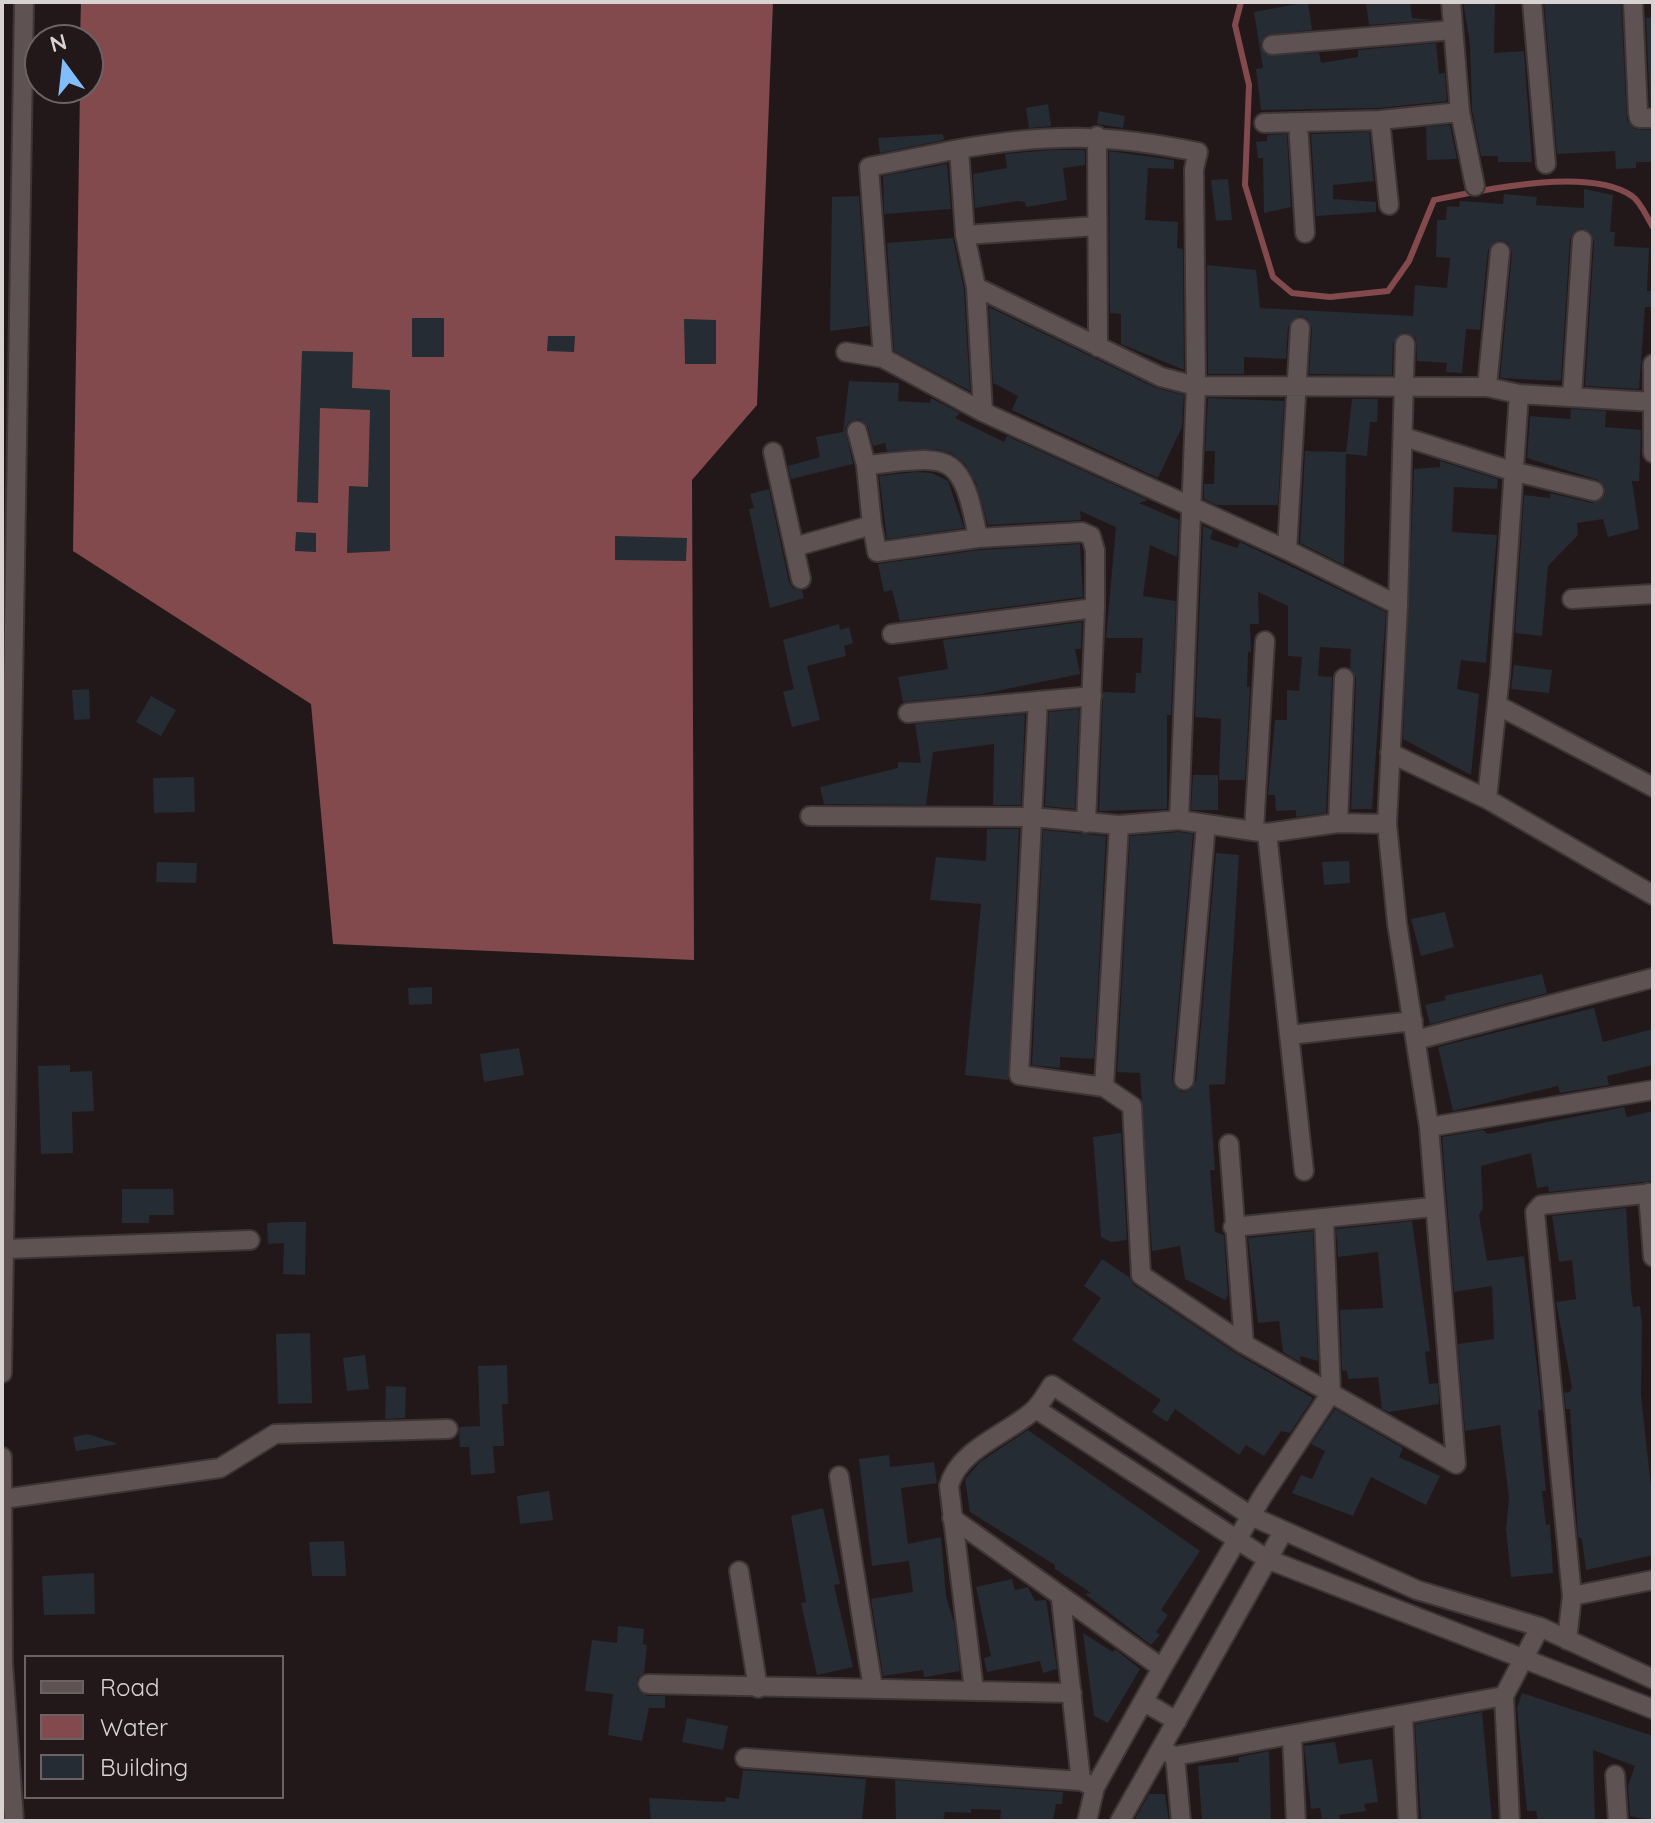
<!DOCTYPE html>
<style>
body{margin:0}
#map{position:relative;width:1655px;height:1823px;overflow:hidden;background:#231819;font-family:Quicksand,sans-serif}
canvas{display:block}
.frame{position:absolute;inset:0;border:4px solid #d9d2d2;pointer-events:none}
.legend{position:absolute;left:24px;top:1655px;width:260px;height:144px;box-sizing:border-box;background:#231819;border:2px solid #6c6263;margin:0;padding:10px 14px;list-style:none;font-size:24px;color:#d9d2d2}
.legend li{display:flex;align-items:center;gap:16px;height:40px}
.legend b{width:40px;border:2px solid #6c6263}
.north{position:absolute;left:24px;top:24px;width:80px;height:80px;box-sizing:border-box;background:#231819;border:2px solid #6c6263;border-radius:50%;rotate:345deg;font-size:22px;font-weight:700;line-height:32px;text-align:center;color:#d9d2d2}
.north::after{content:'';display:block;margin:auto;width:28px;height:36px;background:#82bcfa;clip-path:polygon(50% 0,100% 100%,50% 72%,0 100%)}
</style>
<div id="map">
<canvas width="1655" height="1823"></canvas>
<div class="frame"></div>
<ul class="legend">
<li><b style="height:10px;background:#5f5252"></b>Road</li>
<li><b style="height:22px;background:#834a4d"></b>Water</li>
<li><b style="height:22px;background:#252c33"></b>Building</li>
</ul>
<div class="north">N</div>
</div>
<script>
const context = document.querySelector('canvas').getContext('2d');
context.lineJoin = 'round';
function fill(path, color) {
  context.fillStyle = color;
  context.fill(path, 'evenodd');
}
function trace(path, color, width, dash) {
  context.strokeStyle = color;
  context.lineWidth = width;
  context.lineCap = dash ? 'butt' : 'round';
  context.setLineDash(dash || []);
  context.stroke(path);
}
const water = new Path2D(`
 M81 2H773L757 405 692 480 694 960 333 944 311 704 73 551 80 88H88V40H80Z`);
const stream = new Path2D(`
 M1241 2 1235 25 1249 85 1245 185 1273 277 1292 293 1330 297 1388 291 1409 261 1434 200C1482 190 1590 166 1632 196 1641 202 1647 218 1653 227`);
const building = new Path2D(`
 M1308 2 1312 30 1266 35 1260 45 1266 55 1319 53 1321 63 1358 57V50L1436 43 1439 74 1445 73 1447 101 1379 108 1261 110 1256 69 1263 68 1254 12Z
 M1366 2H1410L1412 18 1434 20 1369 25Z
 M1463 2 1495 3 1494 53 1524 51 1532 162H1498V156H1481L1472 110 1470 43Z
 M1544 2H1621L1627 120 1634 129 1653 130V162H1636V168L1616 169 1615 151 1557 154Z
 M1653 17V106H1650L1646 18Z
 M1048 104 1051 126 1029 128 1026 108Z
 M1099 111 1125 116 1123 128 1097 124Z
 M1450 125 1457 159 1427 160 1426 127Z
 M1369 132 1374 181 1333 185V199L1376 202V212L1316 216 1311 134Z
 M943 134 944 140 880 153 878 138Z
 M1287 134 1291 207 1264 213 1263 158H1258L1256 142 1267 141V135Z
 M1051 150H1085V165L1063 168 1067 200 1026 207 1025 202 1018 201 975 208 973 174 1007 168 1005 154Z
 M1109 151 1174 160V169L1148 168 1145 220 1178 222 1177 248 1183 249 1184 370 1121 344V314L1110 313Z
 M947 164 951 209 884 214 883 176Z
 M1228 179 1232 220 1216 221 1211 180Z
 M1584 189 1613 195 1610 232H1615L1614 246 1649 248 1647 291H1653V295L1652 307H1645L1639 389 1585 386 1594 241 1589 231 1582 228 1573 233 1570 239 1561 381 1500 378 1512 253 1508 243 1500 240 1488 250 1480 330 1466 329 1462 373 1446 372 1447 363 1417 361 1416 339 1405 332 1393 343 1392 375 1309 374 1312 328 1307 318 1300 316 1288 327 1286 359 1244 357V374H1208L1207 265 1256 270 1260 308 1413 316 1415 285 1447 288 1450 258 1436 257 1437 220H1446L1447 206 1459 207 1460 201 1503 204 1504 194 1537 197 1536 205 1584 208Z
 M859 196 869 326 830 331 832 197Z
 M953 238 964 289 970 391 894 351 887 243Z
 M989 307 1156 388 1184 395 1182 427 1158 478 1012 410 1018 396 993 383Z
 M412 318H444V357H412Z
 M684 319 716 320V364H685Z
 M548 336H575L574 352 547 351Z
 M302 351 353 352 352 388 390 390V551L347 553 349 486 368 487 370 410 320 408 318 503 297 502Z
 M849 381 899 383 898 401 930 403 931 398 960 413 955 418 1004 442 1007 436 1148 500 1139 503 1179 520 1177 557 1150 545 1143 596 1176 601 1171 715H1167V809L1099 811 1103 692 1135 693 1136 673H1141L1143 638H1106L1116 527 1080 511 1081 520 988 525 976 483 965 464 951 453 936 449 887 451 885 443 873 446 868 427 859 419 849 422 845 429 853 464 791 479 788 466 820 457 816 437 843 432Z
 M1208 398 1284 401 1278 505H1216L1204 499V484H1214L1215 451H1205Z
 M1352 399H1378L1377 422H1370L1367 456 1346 454Z
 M1571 409 1606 411 1605 427 1641 430 1639 481H1632L1639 529 1608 537 1603 519 1577 523 1578 535 1548 566 1542 636 1515 633 1524 495 1550 498V493L1592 503 1605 495V487L1598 480 1527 458 1530 416 1570 419Z
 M1305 451 1346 452 1344 565 1300 543Z
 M1440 461 1498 479 1497 489 1454 487 1452 532 1497 535 1486 663 1461 660 1457 689 1479 694 1471 775 1403 739 1414 469 1440 467Z
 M916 472 932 473 948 481 964 528 887 539 879 476Z
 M769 489 789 582 793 588 802 591 804 598 770 608 749 509 754 508 750 494Z
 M1203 526 1213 530 1210 539 1237 548 1240 542 1386 612 1372 809H1351L1356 678 1350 668 1351 649 1320 647 1318 676 1332 677 1326 813 1296 817V810L1276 811 1275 795H1268L1275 720H1287V690L1299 691 1302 657 1288 656V606L1258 592 1259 624H1250L1251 652H1248L1247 687H1250L1245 780H1219L1221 719 1195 717Z
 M296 532 316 533V552L295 551Z
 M615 536 687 538 686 561 615 560Z
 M1080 544 1083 597 900 621 892 590 884 592 878 564 979 550Z
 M1082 622 1081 649H1075L1080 674 982 694 903 702 898 677 948 669 943 640Z
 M839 624 840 630 849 627 853 643 844 646 846 656 807 666 820 720 792 727 783 692 794 689 783 640Z
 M1514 665 1552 670 1549 693 1511 689Z
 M89 689 90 719 74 720 72 690Z
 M151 696 176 710 161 736 136 722Z
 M1079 709 1075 809 1045 806 1049 712Z
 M1025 714 1021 805H993L994 744 933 752 926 805 824 804 820 787 898 768V762L921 763 915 724Z
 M1193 775H1218V810H1191Z
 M194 777 195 812 154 813 153 778Z
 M987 829H1019L1008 1080 965 1075 981 904 930 900 936 857 986 861Z
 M1043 830 1106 836 1094 1059 1060 1057V1068L1032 1065Z
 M1179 832 1193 834 1172 1079 1174 1086 1182 1092 1190 1090 1196 1081 1216 853 1239 855 1225 1084 1209 1085 1215 1170H1210L1215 1232 1224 1235 1228 1295 1225 1300 1185 1279 1180 1246 1152 1251 1140 1073 1117 1072 1130 836Z
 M1349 861 1350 883 1324 885 1322 862Z
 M157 862 197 863 196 883 156 882Z
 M1445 912 1454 947 1421 956 1411 919Z
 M1542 974 1547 993 1430 1024 1425 1005 1446 1000 1444 996Z
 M432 987V1004L409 1005 408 988Z
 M1594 1008 1603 1042 1653 1029V1065L1607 1076 1609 1085 1560 1093 1558 1086 1453 1111 1438 1047Z
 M519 1048 524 1075 484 1082 480 1054Z
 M70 1065V1072L92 1071 94 1111 72 1112 73 1153 41 1154 38 1066Z
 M1624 1107 1627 1117 1653 1111V1181L1549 1192 1548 1186 1537 1188 1531 1153 1481 1166 1483 1208 1479 1215 1487 1261 1524 1256 1542 1410H1538L1546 1491H1542L1546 1525 1550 1524 1553 1573 1511 1577 1506 1529 1509 1498 1500 1425 1465 1431 1458 1344 1494 1339 1492 1286 1454 1292 1442 1137 1483 1130 1488 1134Z
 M1121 1133 1127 1240 1111 1242 1101 1237 1093 1137Z
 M122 1189H173L174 1215H149V1223H122Z
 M1626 1208 1631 1290 1633 1307 1640 1306 1642 1323 1641 1395 1653 1505V1555L1586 1570 1582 1539 1578 1537 1570 1409H1566L1564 1393 1570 1392 1572 1387 1556 1302 1576 1299 1572 1260 1559 1262 1552 1216Z
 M1412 1221 1430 1351 1425 1352 1429 1384 1438 1383 1439 1404 1389 1412 1382 1409 1378 1377 1348 1379 1347 1371 1342 1370 1340 1310 1383 1308 1378 1252 1338 1257 1336 1229Z
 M285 1222H306L305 1275 283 1274 284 1243 268 1244 267 1223Z
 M1313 1231 1318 1361 1300 1356 1301 1363 1283 1352 1279 1321 1258 1323 1248 1238Z
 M1102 1259 1129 1277 1134 1285 1237 1354 1313 1398 1290 1433 1281 1431 1264 1456 1246 1445 1239 1455 1175 1409 1167 1422 1152 1412 1161 1400 1072 1340 1101 1298 1084 1286Z
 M310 1333 312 1403 278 1404 276 1334Z
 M365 1355 369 1389 347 1391 343 1358Z
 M507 1365 508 1404H502L504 1446H493L495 1473 471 1475 469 1447H460L459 1432 460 1427 480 1426 478 1366Z
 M386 1386 406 1387 405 1418 385 1419Z
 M1335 1409 1403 1448 1399 1457 1440 1476 1426 1505 1371 1477 1353 1516 1292 1493 1301 1475 1312 1479 1325 1451 1311 1444Z
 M1028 1430 1200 1551 1161 1610 1168 1615 1156 1632 1160 1635 1151 1645 1085 1594 1091 1593 1055 1569V1565L970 1512 965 1479 980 1462Z
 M88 1434 118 1444 76 1451 73 1437Z
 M889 1455 890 1467 934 1462 937 1483 901 1488 908 1544 941 1537 946 1597 954 1622 960 1671 924 1677 923 1670 883 1676 871 1599 913 1592 909 1561 872 1566 859 1459Z
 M549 1491 553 1520 520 1524 517 1496Z
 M823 1508 840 1584 834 1585 853 1667 817 1675 801 1603 806 1602 791 1516Z
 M344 1541 346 1576H312L309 1542Z
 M94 1573 95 1614 44 1615 42 1576Z
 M1012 1579 1015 1590 1028 1587 1035 1601 1046 1600 1057 1669 1043 1673 1040 1661 987 1672 984 1658 991 1656 976 1587Z
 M618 1626 644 1629 643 1644 647 1645 644 1673 637 1678V1689L647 1696H665V1708H649L642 1741 608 1735 613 1694 585 1691 592 1640 617 1643Z
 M1083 1633 1113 1652 1115 1649 1140 1669 1108 1723 1094 1716Z
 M1522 1693 1653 1736V1821L1630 1816 1628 1786 1635 1766 1593 1750 1595 1821H1538L1536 1811H1527L1517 1708Z
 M1482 1712 1492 1821H1421L1415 1724Z
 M687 1718 728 1726 723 1750 682 1742Z
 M1335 1742 1339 1764 1372 1759 1378 1802 1364 1804 1366 1811 1339 1815 1340 1821H1322L1320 1808 1311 1809 1304 1746Z
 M1269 1751 1271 1821H1202L1198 1766 1239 1762V1757Z
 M743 1770 866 1779 862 1821H651L649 1798 725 1802 726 1797 739 1799Z
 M895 1780 1063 1792 1062 1804H1056L1053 1821H1000L1001 1810 971 1809V1813L945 1812 943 1821H896Z
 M1149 1794H1165L1169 1821H1134Z`);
const street = new Path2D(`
 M1451 2 1460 112 1475 186
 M1532 2 1546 164
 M1633 2 1638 112 1639 118H1653
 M1272 45 1453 30
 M1380 120 1389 205
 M1264 123 1380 120 1460 112
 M1298 123 1305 233
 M1097 136 1098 347
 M965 235 1096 226
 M976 287 1161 377 1196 386 1487 387 1519 394 1653 402
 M1405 344 1398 605 1387 824 1397 923 1429 1127 1456 1464
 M846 352 883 358 983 412 1287 550 1398 605
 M883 358 869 167 959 149
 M1653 364V453
 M1487 387 1500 252
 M1572 397 1582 240
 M983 412 976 287 965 235 959 149C1050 133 1108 134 1198 152L1194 169 1196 386 1179 820
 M1404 437 1512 471 1594 491
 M773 452 801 579
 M866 465C949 457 961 447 978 538
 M872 525 877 552 978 538 1082 532 1091 536 1095 550V608L1086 823
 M794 547 872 525 866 465 857 431
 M1287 550 1300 328
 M1572 599 1653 594
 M892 634 1095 608
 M1038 701 1019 1075 1104 1087 1132 1106 1141 1275 1244 1344 1456 1464
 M1497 705 1653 787
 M908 713 1092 696
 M1390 753 1487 799 1653 895
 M1487 799 1500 675 1519 394
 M810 816 1032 817 1119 825 1179 820 1267 833 1338 823 1387 824
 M1338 823 1344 678
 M1254 830 1265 641
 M1267 833 1304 1171
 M1290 1035 1413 1021
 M1416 1040 1653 978
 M1184 1080 1206 824
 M1104 1087 1119 825
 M1429 1127 1653 1090
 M1229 1144 1244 1344
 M1648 1193 1653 1257
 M1233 1227 1433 1207
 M6 1249 250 1240
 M2 1373 24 2
 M1036 1409 1267 1559 1653 1709
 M2 1457 3 1663 14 1821
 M839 1476 873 1688
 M3 1499 220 1468 275 1434 448 1429
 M952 1518 1162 1668
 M739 1571 758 1688
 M1572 1596 1653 1580
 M1061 1599 1081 1781 1090 1785
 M1567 1640 1572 1596 1535 1212 1541 1205 1653 1193
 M648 1684 1072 1693
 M974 1690 949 1486C958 1450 1007 1434 1033 1411 1041 1404 1046 1394 1052 1385L1251 1516 1417 1590 1540 1627 1653 1679
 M1504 1696 1510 1821
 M1144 1702 1177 1721
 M1403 1715 1408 1821
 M1292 1737 1296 1821
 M1161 1750 1175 1756 1504 1696 1540 1627
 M1175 1756 1181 1821
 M745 1758 1081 1781
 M1615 1775 1618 1821
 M1087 1821 1095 1787 1162 1668 1262 1497 1331 1393 1324 1218
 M1120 1821 1283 1532`);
fill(water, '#834a4d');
trace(stream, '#834a4d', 6);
fill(building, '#252c33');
trace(street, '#3d3536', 22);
trace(street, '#5f5252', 18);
</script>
